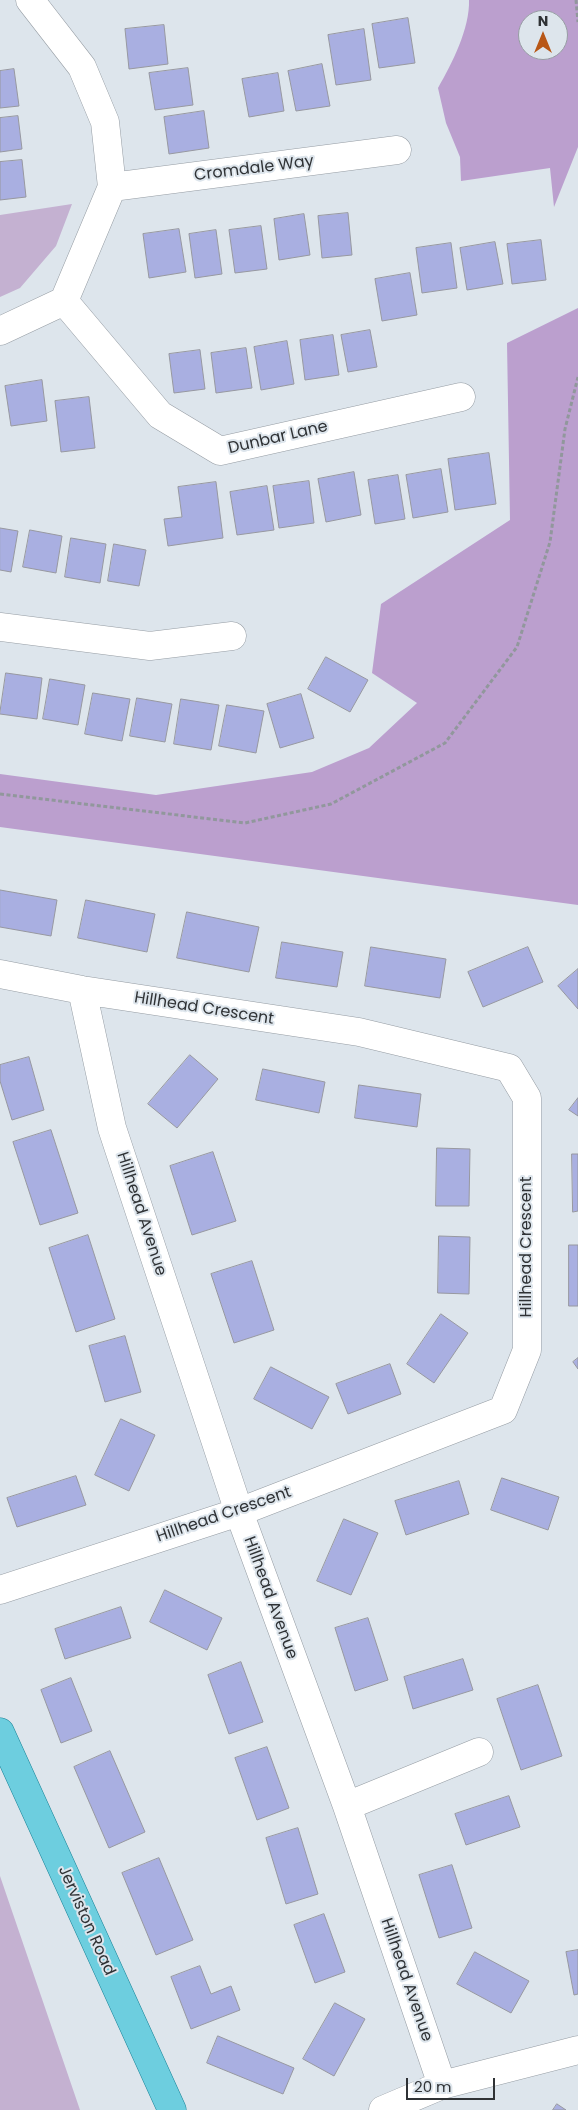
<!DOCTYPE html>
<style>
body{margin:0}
#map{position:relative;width:578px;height:2110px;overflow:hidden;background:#dde5ec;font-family:Poppins,sans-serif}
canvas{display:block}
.north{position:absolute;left:518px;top:10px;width:50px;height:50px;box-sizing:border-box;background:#dde5ec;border:1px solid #979da3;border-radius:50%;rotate:0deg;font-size:14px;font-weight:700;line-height:20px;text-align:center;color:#2f3235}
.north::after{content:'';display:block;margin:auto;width:18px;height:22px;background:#b85717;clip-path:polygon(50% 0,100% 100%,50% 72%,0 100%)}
.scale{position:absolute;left:406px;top:2078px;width:89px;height:22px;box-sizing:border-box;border:2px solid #2f3235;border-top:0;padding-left:6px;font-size:15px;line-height:18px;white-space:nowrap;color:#2f3235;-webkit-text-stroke:4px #dde5ec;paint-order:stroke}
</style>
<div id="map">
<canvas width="578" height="2110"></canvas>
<div class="north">N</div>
<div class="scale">20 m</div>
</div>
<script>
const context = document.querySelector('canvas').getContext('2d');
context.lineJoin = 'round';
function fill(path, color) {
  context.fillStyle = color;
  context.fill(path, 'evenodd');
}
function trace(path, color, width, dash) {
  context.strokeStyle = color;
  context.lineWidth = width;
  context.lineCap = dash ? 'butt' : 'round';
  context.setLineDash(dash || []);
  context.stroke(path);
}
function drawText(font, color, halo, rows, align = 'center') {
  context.font = font + ' Poppins,sans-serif';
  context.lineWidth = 4;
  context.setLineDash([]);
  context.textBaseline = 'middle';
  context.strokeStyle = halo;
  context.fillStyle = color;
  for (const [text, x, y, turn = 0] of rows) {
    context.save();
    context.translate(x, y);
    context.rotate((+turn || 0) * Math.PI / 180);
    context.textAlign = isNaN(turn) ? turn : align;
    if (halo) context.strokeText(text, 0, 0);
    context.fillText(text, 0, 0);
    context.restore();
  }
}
const green = new Path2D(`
 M72 204 56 246 20 288 0 297V215Z
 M0 1876 80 2110H0Z`);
const forest = new Path2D(`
 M469 0H578V147L554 207 550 168 461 181 460 157 446 123 438 88C452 64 470 28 469 0ZM528 20H558V50H528Z
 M578 308V905L0 827V774L156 795 312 772 369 748 417 703 372 673 381 604 510 520 507 343Z`);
const building = new Path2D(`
 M408 18 415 63 379 68 372 24Z
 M164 25 168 64 129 69 125 29Z
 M364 29 371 80 336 85 328 35Z
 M322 64 330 106 296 111 288 71Z
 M188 68 193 105 155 110 149 73Z
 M14 69 19 106 0 108V71Z
 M278 73 284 111 249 117 242 79Z
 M204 111 209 148 169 154 164 117Z
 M18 116 22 149 0 152V118Z
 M22 160 26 197 0 200V162Z
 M348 213 352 255 322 258 318 216Z
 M304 214 310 255 279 260 274 219Z
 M261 226 267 269 235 273 229 230Z
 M179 229 186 272 149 278 143 234Z
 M216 230 222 274 195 278 189 234Z
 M541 240 546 280 512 284 507 244Z
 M495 242 503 284 467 290 460 248Z
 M451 243 457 288 422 293 416 248Z
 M410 273 417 315 382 321 375 279Z
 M370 330 377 367 348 372 341 335Z
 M333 335 339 375 305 380 300 340Z
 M287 341 294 384 261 390 254 347Z
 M246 348 252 388 216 393 211 353Z
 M200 350 205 389 174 393 169 354Z
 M42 380 47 421 11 426 5 386Z
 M89 397 95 448 61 452 55 401Z
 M489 453 496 504 455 510 448 459Z
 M441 469 448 512 413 518 406 475Z
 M354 472 361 515 326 522 318 479Z
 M398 475 405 519 375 524 368 480Z
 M309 481 314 523 279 528 273 486Z
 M216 482 223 538 168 546 164 519 182 517 178 487Z
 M267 486 274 530 237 535 230 492Z
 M0 528 18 531 11 572 0 570Z
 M30 530 62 536 56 573 23 567Z
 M71 538 106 544 100 583 65 577Z
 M114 544 146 550 139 586 108 581Z
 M326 657 368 680 350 712 308 689Z
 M6 673 42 678 37 719 0 714Z
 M50 679 85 685 78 725 43 719Z
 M93 693 130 699 122 741 85 734Z
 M301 694 314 738 280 748 267 704Z
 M137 698 172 704 165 742 130 736Z
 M181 699 219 705 211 750 174 744Z
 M227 705 264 711 256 753 219 746Z
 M0 890 57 900 51 936 0 927Z
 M86 900 155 914 147 952 78 938Z
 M187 912 259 927 249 972 177 958Z
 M282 942 343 952 337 987 276 978Z
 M371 947 446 959 440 998 365 986Z
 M528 947 543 982 483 1007 468 972Z
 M578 969V1009L558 986Z
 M190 1055 218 1079 177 1128 148 1104Z
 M29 1057 44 1110 12 1120 0 1081V1065Z
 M263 1069 325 1082 319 1113 256 1100Z
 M359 1085 421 1094 417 1127 355 1118Z
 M578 1098V1116L569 1110Z
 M51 1130 78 1213 40 1225 13 1142Z
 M437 1148 470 1149 469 1206H436Z
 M213 1152 236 1221 192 1235 170 1166Z
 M572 1154H578V1211L573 1212Z
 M88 1235 115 1319 76 1332 49 1248Z
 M439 1236 470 1237 469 1294 438 1293Z
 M569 1245H578V1306H569Z
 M252 1261 274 1330 234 1343 211 1274Z
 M441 1314 468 1333 434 1383 407 1364Z
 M125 1336 141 1392 105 1402 89 1346Z
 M578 1358V1369L573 1362Z
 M390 1364 401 1394 348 1414 336 1384Z
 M271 1367 329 1397 312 1429 254 1399Z
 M121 1419 155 1435 129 1491 95 1475Z
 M76 1476 86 1505 17 1527 7 1498Z
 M502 1478 559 1497 548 1530 491 1510Z
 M459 1481 469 1514 406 1535 395 1501Z
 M344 1519 378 1533 351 1595 317 1581Z
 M165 1590 222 1618 207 1650 150 1622Z
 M121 1607 131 1638 65 1659 55 1629Z
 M368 1618 388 1680 355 1691 335 1628Z
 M463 1659 473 1690 413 1709 404 1677Z
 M241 1662 263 1722 229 1734 208 1675Z
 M71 1678 92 1731 61 1743 41 1690Z
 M538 1685 562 1756 521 1770 497 1699Z
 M267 1747 289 1808 257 1820 235 1758Z
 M110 1751 145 1832 109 1848 74 1767Z
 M509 1796 520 1827 466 1845 455 1814Z
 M298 1828 318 1894 286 1904 266 1838Z
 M159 1858 193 1940 156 1955 122 1873Z
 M452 1865 472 1928 439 1938 419 1875Z
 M324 1914 345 1972 315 1983 294 1925Z
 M578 1950V1994L574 1995 566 1952Z
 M475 1952 529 1981 511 2013 457 1984Z
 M200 1966 211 1994 231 1986 240 2010 191 2029 171 1977Z
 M335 2003 365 2019 334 2076 303 2059Z
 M218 2036 294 2068 283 2094 207 2063Z
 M557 2104 566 2110H553Z`);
const path = new Path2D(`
 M576 0 578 22
 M0 794 245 823 331 804 445 743 517 647 550 542 565 429 578 377`);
const minor = new Path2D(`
 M112 187 397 150
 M64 301 160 415 220 451 461 397
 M0 331 64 301 112 187 105 122 82 67 30 0
 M0 627 150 646 232 636
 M0 974 82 990 359 1032 509 1068 527 1098V1350L503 1410 239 1512 0 1590
 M82 990 112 1128 239 1512 347 1806 442 2085
 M347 1806 479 1752
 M383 2110 442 2085 578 2050`);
const major = new Path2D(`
 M0 1732 172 2110`);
const streetNames = [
 ["Cromdale Way",254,169,-7],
 ["Dunbar Lane",278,438,-13],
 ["Hillhead Crescent",204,1009,9],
 ["Hillhead Avenue",141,1214,72],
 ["Hillhead Crescent",527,1247,-90],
 ["Hillhead Crescent",224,1515,-19],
 ["Hillhead Avenue",270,1598,70],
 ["Jerviston Road",86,1921,66],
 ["Hillhead Avenue",406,1980,71]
];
fill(green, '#c4b1d1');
fill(forest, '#bb9fce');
fill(building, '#a9afe1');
trace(building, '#9798a0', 1);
trace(minor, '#959ca3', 29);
trace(major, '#188296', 29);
trace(path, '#91979c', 3, [4, 2.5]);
trace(minor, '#fff', 28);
trace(major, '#6dcedf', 28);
drawText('16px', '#2f3235', '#dde5ec', streetNames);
</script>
